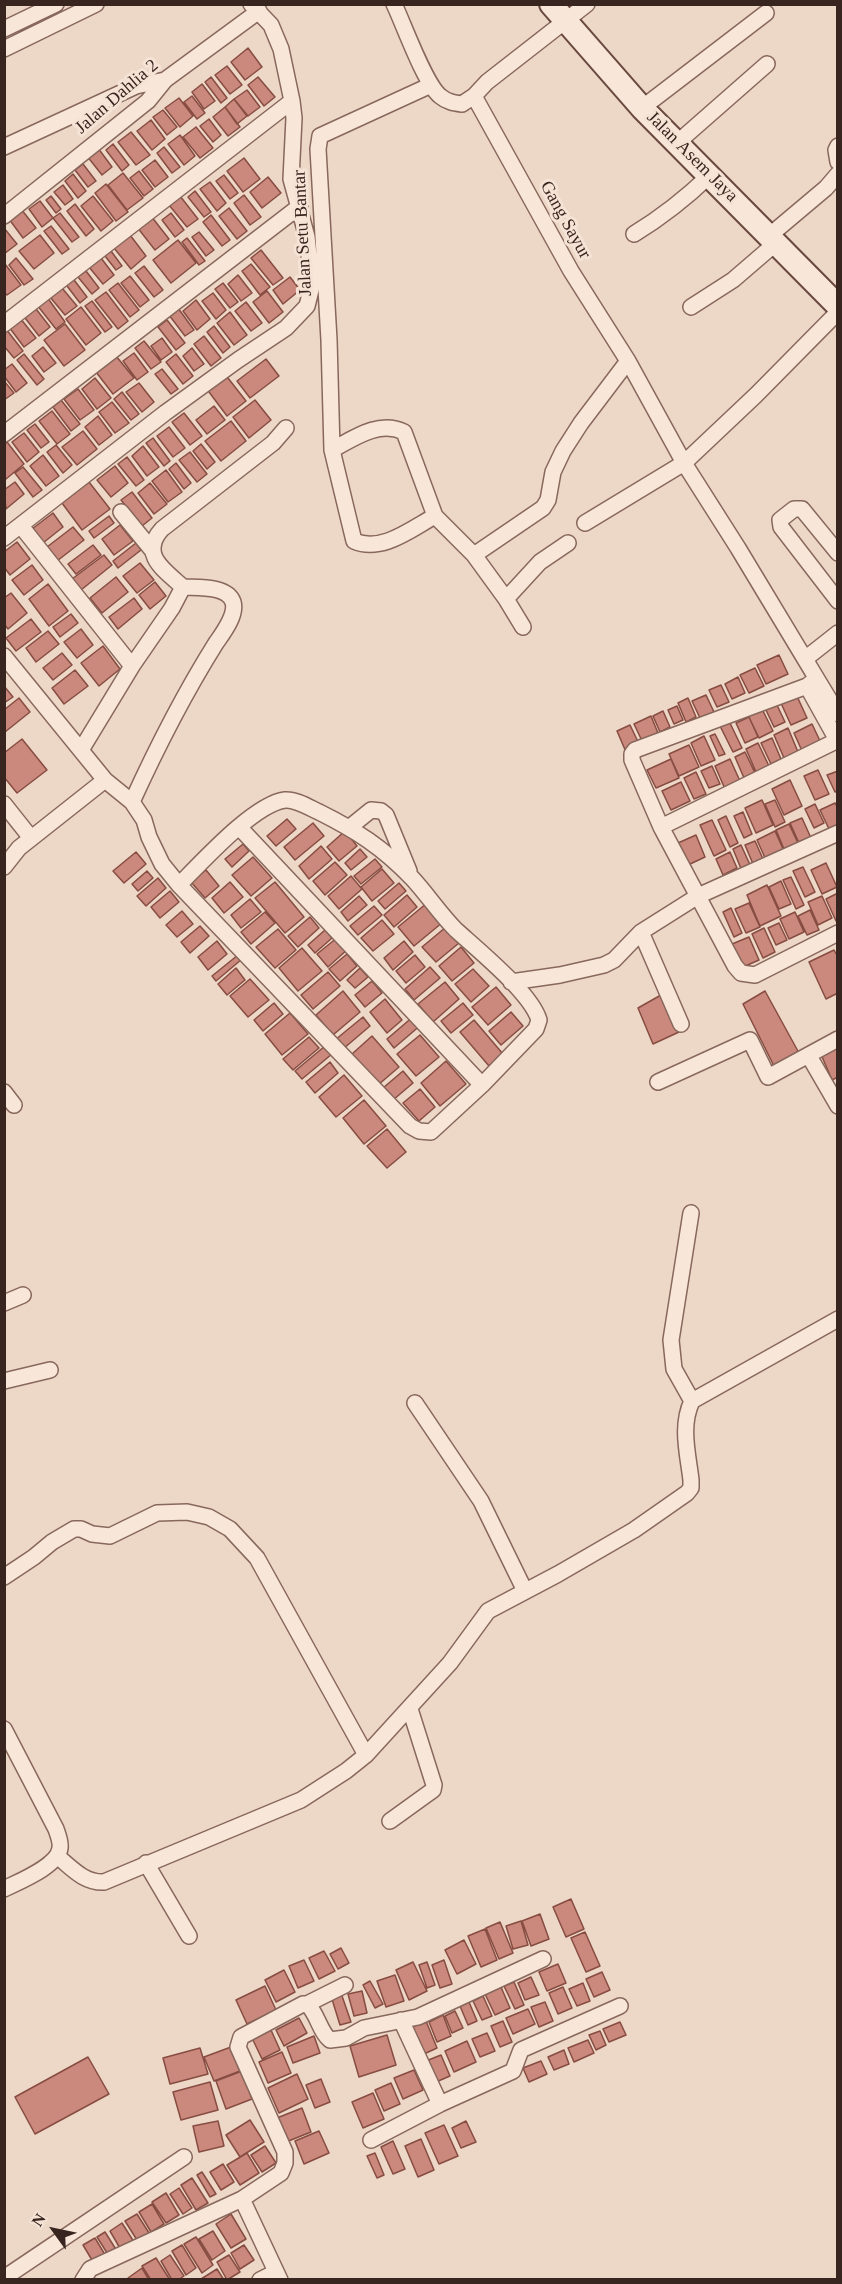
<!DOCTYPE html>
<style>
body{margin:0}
#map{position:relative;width:842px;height:2284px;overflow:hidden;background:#edd7c6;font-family:Georgia,serif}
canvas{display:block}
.frame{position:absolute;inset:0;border:6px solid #39251f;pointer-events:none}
.north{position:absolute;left:24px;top:2200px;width:60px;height:60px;-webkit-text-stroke:4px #f5e3d5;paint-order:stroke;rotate:303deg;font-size:16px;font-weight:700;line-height:24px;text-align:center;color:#39251f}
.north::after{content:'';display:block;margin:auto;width:21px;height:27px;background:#39251f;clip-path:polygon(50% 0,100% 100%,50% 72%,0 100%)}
</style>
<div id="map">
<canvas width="842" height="2284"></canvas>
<div class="frame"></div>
<div class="north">N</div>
</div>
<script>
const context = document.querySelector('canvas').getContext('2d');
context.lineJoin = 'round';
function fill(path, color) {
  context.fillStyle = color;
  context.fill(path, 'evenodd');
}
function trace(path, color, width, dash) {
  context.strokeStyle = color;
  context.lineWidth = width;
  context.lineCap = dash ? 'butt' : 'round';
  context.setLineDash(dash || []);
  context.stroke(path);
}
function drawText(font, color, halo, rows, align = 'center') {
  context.font = font + ' Georgia,serif';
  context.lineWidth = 6;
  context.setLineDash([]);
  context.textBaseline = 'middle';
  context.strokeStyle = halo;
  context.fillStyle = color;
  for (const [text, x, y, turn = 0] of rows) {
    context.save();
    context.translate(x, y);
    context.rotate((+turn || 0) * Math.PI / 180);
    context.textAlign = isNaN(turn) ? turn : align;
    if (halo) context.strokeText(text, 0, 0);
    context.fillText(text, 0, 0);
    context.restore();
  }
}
const building = new Path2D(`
 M248 48 262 67 245 80 231 62Z
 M227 66 242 85 230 94 215 75Z
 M211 77 227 98 221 103 205 82Z
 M258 77 275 97 264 106 248 85Z
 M202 84 215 101 204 109 192 92Z
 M247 90 260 107 248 116 234 99Z
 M192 96 205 113 197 119 184 102Z
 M179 98 193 116 180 127 165 108Z
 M234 99 247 116 237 124 225 107Z
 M225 107 240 127 228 136 213 117Z
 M163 110 177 127 167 135 153 117Z
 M209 119 221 135 213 142 200 126Z
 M151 120 165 139 152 150 137 131Z
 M196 127 213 148 200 158 183 137Z
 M131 132 150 155 136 165 118 142Z
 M180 135 195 156 184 165 168 144Z
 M113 144 129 165 122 171 106 150Z
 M164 147 180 167 172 173 157 153Z
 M98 148 112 167 102 175 87 156Z
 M244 158 260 179 243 192 227 171Z
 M155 160 168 177 155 187 142 170Z
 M83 164 96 181 88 187 75 170Z
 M139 171 153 189 144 196 130 178Z
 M123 173 143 198 127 210 108 185Z
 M73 174 86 191 78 198 65 181Z
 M224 175 238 193 230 199 216 181Z
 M268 177 281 193 262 208 250 192Z
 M210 182 226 203 217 211 200 189Z
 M106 184 128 212 116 221 95 193Z
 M63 185 73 199 65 205 54 192Z
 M195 191 211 212 204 217 188 197Z
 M244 195 261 217 250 225 234 203Z
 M51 196 61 209 56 213 46 200Z
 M93 196 113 221 101 231 81 206Z
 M180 196 198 219 187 227 169 205Z
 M40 201 53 218 42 227 29 209Z
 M75 204 94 229 86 236 67 211Z
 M229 208 247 231 237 239 219 216Z
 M21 209 36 228 23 238 9 219Z
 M60 213 79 237 72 242 53 218Z
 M171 213 184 230 175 237 162 220Z
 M211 215 230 240 222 246 203 222Z
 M151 216 169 239 155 250 137 227Z
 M51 226 69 249 62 254 44 231Z
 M4 228 17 244 4 254Z
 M199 232 214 250 206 256 192 237Z
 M40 235 54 253 34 269 19 251Z
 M130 235 146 256 131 269 114 248Z
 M187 238 205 261 199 265 182 242Z
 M178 240 196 263 171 283 153 260Z
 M261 250 283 278 273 285 251 258Z
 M111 251 122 266 116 270 105 256Z
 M16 258 33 279 24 285 9 265Z
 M101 258 114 275 103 284 89 267Z
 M5 264 21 285 7 295 4 292Z
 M251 264 270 287 260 295 242 271Z
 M144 266 163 290 154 297 135 273Z
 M86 271 99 288 92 294 78 277Z
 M238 275 252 293 241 301 228 284Z
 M71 276 87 297 80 303 64 282Z
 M130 276 149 300 140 307 121 283Z
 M290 277 300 290 283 304 273 290Z
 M118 283 139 310 130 317 109 290Z
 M223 283 238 302 230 308 215 289Z
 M62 288 77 306 65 315 50 297Z
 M267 291 283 312 269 323 253 302Z
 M106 292 128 321 118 329 95 300Z
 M213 293 226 310 216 319 202 301Z
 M47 297 65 322 56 329 37 305Z
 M196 300 210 319 197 330 183 311Z
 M92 301 112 327 105 332 85 306Z
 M246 302 262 323 251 331 235 311Z
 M33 305 50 327 39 336 22 314Z
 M81 307 101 333 86 345 66 319Z
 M178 308 194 330 185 336 169 315Z
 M230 312 247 335 234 345 217 323Z
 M20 318 36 338 24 347 9 327Z
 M167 320 185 343 176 350 158 327Z
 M65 324 85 350 64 366 44 340Z
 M214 326 230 347 223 353 207 332Z
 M6 329 23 351 14 358 4 346Z
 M204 336 221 358 211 366 194 344Z
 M162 338 172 352 161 360 151 346Z
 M144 341 161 362 151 369 135 348Z
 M43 347 56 363 44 372 32 356Z
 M192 348 204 364 194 371 183 356Z
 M134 353 148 372 137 380 123 361Z
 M24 354 44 379 37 385 17 360Z
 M176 354 193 376 183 384 166 362Z
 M116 356 134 378 113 394 96 372Z
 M266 359 279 376 250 398 237 381Z
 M12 364 27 383 16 392 4 376V370Z
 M162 369 178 389 171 394 155 374Z
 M224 373 246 401 227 416 206 388Z
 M95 378 111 398 97 409 82 389Z
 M4 381 14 393 4 400Z
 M139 383 154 402 142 412 126 392Z
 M78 389 94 410 80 420 64 399Z
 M122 392 139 414 131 420 114 399Z
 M61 400 80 424 71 431 53 407Z
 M255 400 271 420 249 438 233 417Z
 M112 402 129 423 115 433 99 412Z
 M214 406 225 420 207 434 196 420Z
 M52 411 70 434 57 444 39 421Z
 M184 413 202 436 190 445 172 422Z
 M98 416 112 435 99 445 85 427Z
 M231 421 246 441 221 461 205 441Z
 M35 424 49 442 41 448 27 430Z
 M169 427 185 448 173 457 157 436Z
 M83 431 97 449 77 465 62 447Z
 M24 433 39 452 27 462 12 442Z
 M153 438 170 461 164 466 146 443Z
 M7 442 24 464 6 479 4 476V445Z
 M201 444 215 462 207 469 193 451Z
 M56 445 72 465 63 473 47 452Z
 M143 446 159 467 147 476 132 456Z
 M190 452 207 474 197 482 179 460Z
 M43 455 59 476 46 486 30 466Z
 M127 457 144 480 136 486 118 464Z
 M176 463 191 483 184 489 169 469Z
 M115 466 128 483 111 497 97 480Z
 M23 467 42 490 33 497 15 473Z
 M166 470 182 492 168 502 152 481Z
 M15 482 24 494 6 509 4 490Z
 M89 482 110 509 82 530 62 503Z
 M150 483 167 504 154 514 138 493Z
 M132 492 152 518 142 526 121 500Z
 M53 513 63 527 43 543 32 529Z
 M109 516 114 523 94 538 89 531Z
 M120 525 133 541 114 555 102 539Z
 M73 527 84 540 57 561 47 547Z
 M17 542 30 559 10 575 4 567V552Z
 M136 543 141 550 118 568 113 561Z
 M93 545 101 555 76 574 68 564Z
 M104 555 112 565 81 590 72 579Z
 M140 563 154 580 137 593 123 576Z
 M32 565 43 580 24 595 12 580Z
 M116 577 128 592 102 613 90 598Z
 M155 582 166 596 150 609 139 595Z
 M48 584 68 611 49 626 29 599Z
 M11 593 27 613 8 629 4 624V598Z
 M134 598 142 609 118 629 109 617Z
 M71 614 78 623 60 637 53 627Z
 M31 619 41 632 16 651 6 638Z
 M81 629 93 645 77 658 64 642Z
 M48 631 59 644 36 662 26 648Z
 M103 646 120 669 99 686 81 663Z
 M62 653 72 665 53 680 43 668Z
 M779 655 788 674 766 684 757 665Z
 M755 668 764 686 749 693 740 675Z
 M75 670 88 686 64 704 52 688Z
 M738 677 745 693 732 699 725 684Z
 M721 685 729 702 717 707 709 690Z
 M4 686 13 697 4 703Z
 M796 694 807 718 791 725 780 701Z
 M706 695 714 712 700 718 692 701Z
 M19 698 30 712 5 732 4 710Z
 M688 698 696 717 686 722 678 703Z
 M776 703 785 722 774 727 765 708Z
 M677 706 683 720 674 724 668 710Z
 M762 709 773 731 759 738 748 715Z
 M663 711 670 727 660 732 653 716Z
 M651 716 660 738 644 745 634 724Z
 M749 717 758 737 745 743 736 723Z
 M729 721 742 748 733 752 720 726Z
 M812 724 821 743 802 751 794 733Z
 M630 725 640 746 626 752 617 731Z
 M788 728 798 752 784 758 774 735Z
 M715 734 725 754 719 756 710 736Z
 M704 736 715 760 701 766 691 743Z
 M772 738 781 759 771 764 761 743Z
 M22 739 47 770 17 793 4 777V753Z
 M758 743 769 766 756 772 746 749Z
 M689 745 699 767 679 776 669 754Z
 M745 752 755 773 744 778 735 757Z
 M671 759 679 778 656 788 647 770Z
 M730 759 740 781 725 789 715 766Z
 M712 766 720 784 709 788 701 771Z
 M818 770 829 794 815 800 804 776Z
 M838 771V791L835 792 827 775Z
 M696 772 706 794 694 799 684 778Z
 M790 780 802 806 784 815 772 789Z
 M681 782 690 801 671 810 662 791Z
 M762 800 773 825 756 833 745 808Z
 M775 800 785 822 775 827 765 804Z
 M835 803 838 808V825L829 829 820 810Z
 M815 804 824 823 814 828 805 809Z
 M743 812 752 834 744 838 734 816Z
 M726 816 738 843 730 847 718 820Z
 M802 818 811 838 799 843 790 823Z
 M287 819 296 829 276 846 267 836Z
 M712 820 726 850 714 856 700 825Z
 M313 823 324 836 295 860 284 847Z
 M789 824 798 843 784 849 776 830Z
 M345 831 357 846 339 861 327 847Z
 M775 831 784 851 766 860 757 840Z
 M696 835 705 857 688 865 678 843Z
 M755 841 763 859 753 864 745 845Z
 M243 844 249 851 232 867 225 859Z
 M741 845 751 867 742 871 733 849Z
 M321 846 332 859 309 879 299 866Z
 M360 849 367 857 351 870 345 863Z
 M136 852 146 864 124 883 113 871Z
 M730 852 737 868 723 875 716 859Z
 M253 857 272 878 251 896 232 875Z
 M375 859 382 867 361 884 354 876Z
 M335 862 347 875 325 895 313 881Z
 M826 863 837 887 822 894 811 870Z
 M803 867 815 892 805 897 793 871Z
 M382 869 394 883 372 901 361 887Z
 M206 870 219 886 205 898 191 882Z
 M147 871 153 878 138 891 132 884Z
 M351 876 362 889 339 909 328 896Z
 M791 877 804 905 796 909 783 880Z
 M158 878 166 888 146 906 137 896Z
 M781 881 791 904 779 909 769 887Z
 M230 882 243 897 224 913 212 898Z
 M275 882 304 917 285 933 255 898Z
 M399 883 406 891 385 909 378 901Z
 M767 885 781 916 760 926 747 895Z
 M170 891 179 902 160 918 151 907Z
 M838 893V920L836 921 826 899Z
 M407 895 417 907 394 927 384 915Z
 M359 896 367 905 348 921 341 912Z
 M822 896 832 918 818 925 808 902Z
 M250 899 261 912 241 928 231 915Z
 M427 903 443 922 414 946 398 927Z
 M749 903 760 927 746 933 735 909Z
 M374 906 382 915 358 935 350 926Z
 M731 908 742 933 734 937 723 912Z
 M810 910 819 930 807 935 798 916Z
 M182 911 193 924 177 937 166 925Z
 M265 912 275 923 251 944 241 932Z
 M795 912 804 932 789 939 780 919Z
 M310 917 319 928 298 947 288 936Z
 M382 920 394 934 373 951 361 938Z
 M779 923 787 940 776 945 768 928Z
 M200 926 209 936 190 953 181 942Z
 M446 927 459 943 436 962 422 947Z
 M764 928 775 952 763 958 752 934Z
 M278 929 296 950 275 968 256 947Z
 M325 930 332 938 315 953 308 945Z
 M338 937 348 949 328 967 317 954Z
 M749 937 759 960 743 967 732 944Z
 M217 941 227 954 208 970 198 957Z
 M404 941 413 952 393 970 384 958Z
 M461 947 474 963 452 981 439 966Z
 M302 948 322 971 298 991 279 968Z
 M834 950 838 957V993L826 999 809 962Z
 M347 954 357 966 340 981 329 969Z
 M238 955 242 959 216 981 212 976Z
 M415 955 425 967 406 983 396 971Z
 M430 967 440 978 414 1000 405 989Z
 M236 968 245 980 227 995 218 984Z
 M360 968 368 977 355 988 347 980Z
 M473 969 489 986 471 1002 455 984Z
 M328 972 340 986 313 1009 301 995Z
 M250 979 269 1000 248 1017 230 996Z
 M372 981 382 993 365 1007 355 995Z
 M445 982 459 999 433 1022 418 1004Z
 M496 987 511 1005 488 1025 472 1007Z
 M343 991 360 1012 333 1035 316 1015Z
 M765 991 799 1053 774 1066 743 1004Z
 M661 995 679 1032 653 1044 638 1008Z
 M385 999 402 1020 387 1033 370 1012Z
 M274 1003 283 1014 263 1031 254 1020Z
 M463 1003 473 1015 451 1033 441 1021Z
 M511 1012 523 1026 501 1045 489 1031Z
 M290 1013 308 1034 282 1055 265 1034Z
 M415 1015 422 1024 394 1048 387 1039Z
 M363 1017 370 1026 343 1049 335 1040Z
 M474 1020 503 1054 489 1066 460 1032Z
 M420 1035 439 1057 416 1076 397 1054Z
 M372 1036 399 1067 378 1085 352 1054Z
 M309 1037 319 1048 293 1070 283 1059Z
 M838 1043V1077L832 1080 820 1052Z
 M325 1046 332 1054 302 1079 295 1071Z
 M446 1061 466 1084 440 1106 421 1083Z
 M330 1062 338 1073 315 1093 306 1082Z
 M403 1071 413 1083 393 1100 383 1088Z
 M344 1075 362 1096 336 1117 319 1097Z
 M420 1089 435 1107 419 1121 403 1103Z
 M364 1100 386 1126 364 1144 343 1118Z
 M387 1129 406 1152 387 1168 367 1146Z
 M571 1899 584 1929 566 1937 553 1907Z
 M540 1914 549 1939 531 1946 522 1921Z
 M521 1921 528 1945 513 1949 506 1926Z
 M500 1922 513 1953 499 1959 486 1928Z
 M485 1929 497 1960 481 1967 468 1936Z
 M585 1932 600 1966 586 1972 571 1938Z
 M464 1940 476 1964 457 1974 445 1950Z
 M341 1948 349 1963 338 1969 330 1954Z
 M324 1951 335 1971 319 1979 309 1958Z
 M304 1960 314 1981 298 1988 289 1966Z
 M444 1960 452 1984 440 1988 432 1965Z
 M413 1962 427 1991 409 2000 396 1970Z
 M427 1962 435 1985 427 1988 419 1965Z
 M558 1964 566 1983 547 1991 539 1972Z
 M284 1970 295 1992 276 2002 265 1980Z
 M602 1972 610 1990 594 1997 586 1979Z
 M395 1975 404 2001 386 2007 377 1981Z
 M531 1977 539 1995 525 2000 518 1983Z
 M370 1981 383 2004 375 2008 363 1985Z
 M514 1982 524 2005 515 2009 504 1986Z
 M583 1983 590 2001 577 2006 569 1989Z
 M265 1986 276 2010 247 2024 236 2000Z
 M501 1987 510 2008 495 2015 485 1994Z
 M563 1987 572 2008 558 2014 549 1993Z
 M362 1991 367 2013 354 2016 348 1994Z
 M341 1993 351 2022 340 2025 331 1996Z
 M483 1996 492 2016 482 2020 473 2001Z
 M469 2002 477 2021 468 2025 460 2006Z
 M545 2002 553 2021 539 2027 531 2007Z
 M528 2009 535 2024 513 2034 506 2018Z
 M455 2011 463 2028 452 2033 445 2016Z
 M443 2015 451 2036 437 2042 429 2022Z
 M299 2018 307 2033 284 2046 276 2030Z
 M426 2021 437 2048 424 2054 412 2027Z
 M503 2021 512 2042 500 2047 491 2026Z
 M620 2022 626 2035 609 2042 603 2029Z
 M271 2030 280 2050 262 2059 252 2038Z
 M600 2031 606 2045 596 2050 589 2035Z
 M487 2033 495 2051 480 2057 472 2039Z
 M387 2035 396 2065 359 2077 350 2046Z
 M314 2036 320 2053 293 2063 287 2047Z
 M588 2040 594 2053 574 2062 568 2048Z
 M467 2041 476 2062 454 2072 445 2051Z
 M231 2047 240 2071 214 2081 204 2057Z
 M200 2048 208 2074 170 2084 163 2058Z
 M564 2050 569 2064 554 2070 548 2057Z
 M282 2052 291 2073 268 2083 259 2062Z
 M441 2055 450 2076 436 2082 426 2061Z
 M88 2057 109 2094 35 2134 15 2097Z
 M541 2061 547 2074 529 2082 523 2068Z
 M414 2070 423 2090 403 2099 394 2078Z
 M242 2071 252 2099 226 2109 216 2081Z
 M297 2074 308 2099 279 2113 268 2088Z
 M321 2079 330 2102 315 2108 306 2085Z
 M210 2082 218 2110 181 2120 173 2092Z
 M391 2083 400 2104 384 2111 375 2090Z
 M373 2093 384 2119 363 2128 352 2102Z
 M302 2108 311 2132 286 2142 277 2118Z
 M250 2120 264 2142 240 2157 226 2135Z
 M218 2121 224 2146 199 2152 193 2126Z
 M466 2121 476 2142 461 2148 452 2128Z
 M444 2125 458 2156 439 2164 425 2133Z
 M319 2131 329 2153 304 2164 295 2141Z
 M421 2139 434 2170 418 2177 405 2146Z
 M393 2141 405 2169 393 2174 381 2147Z
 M265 2146 276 2163 262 2172 251 2155Z
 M247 2153 259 2173 240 2185 227 2165Z
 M375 2153 384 2175 377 2178 367 2156Z
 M223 2164 234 2182 221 2190 210 2172Z
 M202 2172 216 2194 210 2197 197 2175Z
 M192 2178 208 2203 196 2210 181 2185Z
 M179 2188 192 2208 183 2214 170 2194Z
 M166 2193 179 2215 166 2223 152 2202Z
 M152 2204 164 2224 151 2232 139 2212Z
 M137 2214 149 2233 137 2240 125 2221Z
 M231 2214 246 2239 231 2248 216 2224Z
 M122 2223 134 2242 121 2250 110 2231Z
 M213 2231 225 2251 212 2260 199 2239Z
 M105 2232 117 2251 109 2256 97 2237Z
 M196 2237 213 2265 202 2273 184 2244Z
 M95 2238 107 2258 95 2265 83 2245Z
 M182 2245 196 2268 186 2275 172 2251Z
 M244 2245 254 2260 240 2269 231 2253Z
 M170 2255 184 2276 178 2280H172L161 2261Z
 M229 2255 240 2272 227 2280 217 2262Z
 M156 2258 170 2280H151L142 2266Z
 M142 2268 149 2280H129L128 2278Z
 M217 2269 224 2280H201V2279Z`);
const minor = new Path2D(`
 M394 4C404 25 425 84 440 96 447 102 454 103 462 104L474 96 487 82 587 4
 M4 29 56 4
 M4 49 96 4
 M431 85 320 136 318 149 329 340 332 450 354 541C382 553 411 529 435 516
 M474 96 571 271 628 361 684 463 738 548 838 714
 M642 108 766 13
 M677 143 767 64
 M838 146 836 150 838 162
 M4 147 136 86 165 80
 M4 216 148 101 165 80 259 11
 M634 234C662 217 686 198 710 175
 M769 236 826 188 838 174
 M691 307 733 280 776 243
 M4 324 292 101
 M4 434 300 206
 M332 450C354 438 379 420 404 432L435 516 474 555 506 599 523 627
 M121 512 152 550
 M585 523 684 463 756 395 838 312
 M21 526 132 666
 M4 538 165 413 238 360 286 328 307 306 311 290V272L307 237 291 179 294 118 292 101 281 49 271 25 251 4
 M838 553 802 509H794L780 520 781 527 838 601
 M474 555 543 508 548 500 553 472 563 451 581 423 628 361
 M506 599 540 562 568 543
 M4 656 105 780 132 802 144 820 149 837 162 864 179 885 410 1126 419 1131 431 1132 482 1085 536 1029 539 1020C531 993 478 950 456 930 440 914 427 894 412 878 382 847 357 831 319 812 310 808 296 799 285 800 254 804 202 862 179 885
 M805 659 838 633
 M816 679 807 686 635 750 632 754V760L661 827 735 966 741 973 755 975 838 933
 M807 686 837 740
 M81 750 132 666 172 608 183 587C164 570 139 554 162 529L273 443 286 428
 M132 802C157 747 184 694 216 643 223 633 237 615 233 602 227 585 197 588 183 587
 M4 804 31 838
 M239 827 482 1085
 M350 827 371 810 381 811 386 815 409 871
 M661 827 838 740
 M4 867 19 848 105 780
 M641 932 681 1024
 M511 982 560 975 604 965 614 960 641 932 698 896 838 833
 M809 1056 838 1106
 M658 1082 750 1040 768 1077 838 1039
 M4 1092 14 1105
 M691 1213 671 1340 674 1369 692 1401
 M4 1303 23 1295
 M4 1381 50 1370
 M415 1403 481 1501 525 1591
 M4 1577 34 1557 52 1542 74 1529H81L92 1534 110 1536 157 1513 187 1512 209 1517 230 1529 257 1558 366 1755
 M4 1729 56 1829C58 1835 61 1842 60 1848 58 1866 20 1881 4 1889
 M390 1821 433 1790 434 1785 410 1709
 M57 1856C72 1868 84 1883 104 1882L301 1800 346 1771 366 1755 450 1663 488 1611 558 1574 634 1530 687 1493 691 1488V1480C688 1454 680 1426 692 1401L838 1319
 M146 1863 189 1936
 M307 2004 345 1985
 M401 2020 440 2104
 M371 2140 440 2104 513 2071 521 2050 620 2006
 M242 2199 280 2280
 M4 2278 184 2157
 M83 2280 90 2269 242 2199 281 2173 285 2163V2152L238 2047 241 2037 303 2004H307C318 2014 319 2031 330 2040L346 2038 364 2028 418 2017 543 1959
 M260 2280 276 2272`);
const secondary = new Path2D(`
 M551 4 642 108 838 306`);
const streetNames = [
 ["Jalan Dahlia 2",117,97,-41],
 ["Jalan Asem Jaya",692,157,45],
 ["Gang Sayur",565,220,61],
 ["Jalan Setu Bantar",303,233,-93]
];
fill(building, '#ca897c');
trace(building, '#874c42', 1.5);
trace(minor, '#88685c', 18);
trace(secondary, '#6a493f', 26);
trace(minor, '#f8e7d9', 15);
trace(secondary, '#f8e7d9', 22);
drawText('18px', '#39251f', '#f5e3d5', streetNames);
</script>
